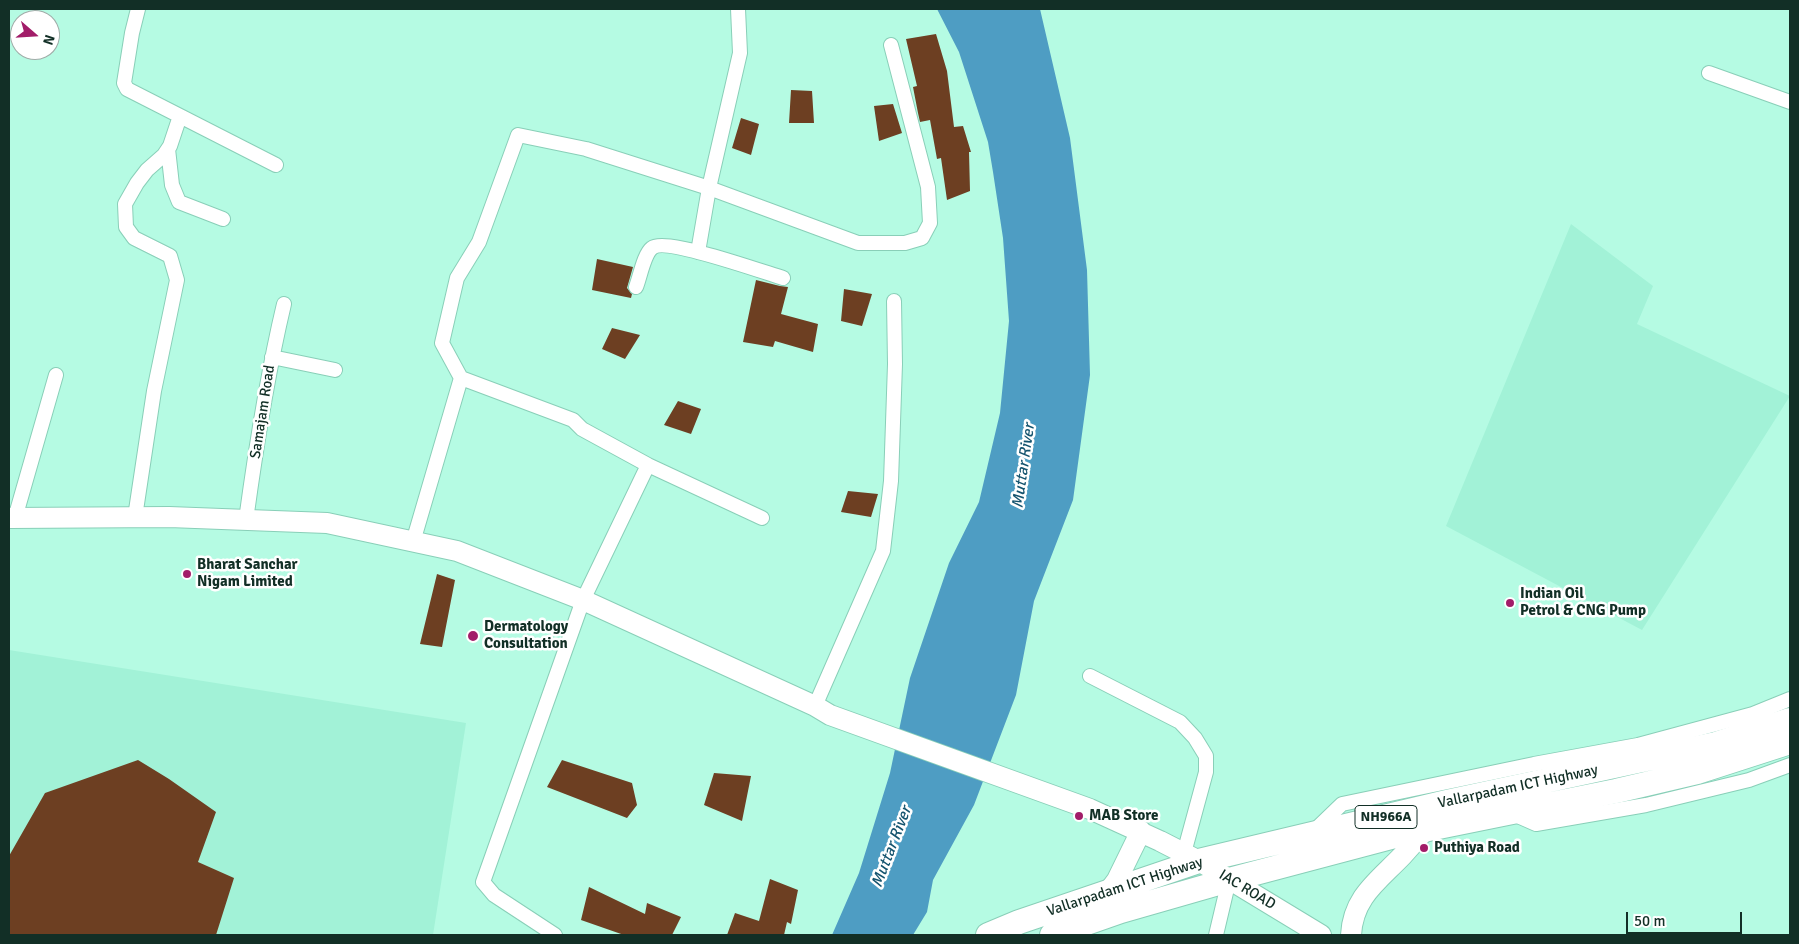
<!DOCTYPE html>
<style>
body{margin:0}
#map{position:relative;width:1799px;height:944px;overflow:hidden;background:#b5fbe3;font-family:Signika,sans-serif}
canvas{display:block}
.frame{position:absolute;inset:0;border:10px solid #122f26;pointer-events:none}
.north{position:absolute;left:10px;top:10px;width:50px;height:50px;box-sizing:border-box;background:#fff;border:1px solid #a0aca8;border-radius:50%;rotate:109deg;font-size:14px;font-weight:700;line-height:20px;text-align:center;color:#122f26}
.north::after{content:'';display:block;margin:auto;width:18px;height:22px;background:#a21d69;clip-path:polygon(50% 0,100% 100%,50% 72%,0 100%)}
.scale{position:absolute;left:1626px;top:912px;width:116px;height:22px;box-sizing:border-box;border:2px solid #122f26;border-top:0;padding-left:6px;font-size:15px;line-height:18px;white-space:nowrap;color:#122f26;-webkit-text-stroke:4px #fff;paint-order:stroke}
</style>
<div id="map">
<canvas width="1799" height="944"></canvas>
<div class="frame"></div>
<div class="north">N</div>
<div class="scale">50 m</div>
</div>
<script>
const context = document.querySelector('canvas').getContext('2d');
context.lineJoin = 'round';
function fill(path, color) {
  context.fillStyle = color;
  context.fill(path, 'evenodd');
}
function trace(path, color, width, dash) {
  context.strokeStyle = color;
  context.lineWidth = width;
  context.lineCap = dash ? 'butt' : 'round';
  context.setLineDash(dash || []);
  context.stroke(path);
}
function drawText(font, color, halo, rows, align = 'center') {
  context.font = font + ' Signika,sans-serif';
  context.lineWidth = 5;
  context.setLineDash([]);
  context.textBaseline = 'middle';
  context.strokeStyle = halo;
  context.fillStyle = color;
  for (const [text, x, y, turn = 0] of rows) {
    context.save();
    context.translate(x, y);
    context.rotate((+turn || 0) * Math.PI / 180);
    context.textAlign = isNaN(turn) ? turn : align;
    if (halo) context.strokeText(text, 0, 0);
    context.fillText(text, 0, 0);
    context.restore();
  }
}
const built = new Path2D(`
 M1571 224 1653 286 1637 324 1790 396 1642 630 1446 526Z
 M9 650 466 723 433 935H9Z`);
const water = new Path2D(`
 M937 9H1040L1070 138 1087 270 1090 375 1073 500 1034 601 1016 695 974 805 933 880 927 912 913 935H832L859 873 890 773 910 678 949 563 979 502 1000 413 1009 321 1003 238 993 172 988 142 959 52Z`);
const building = new Path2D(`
 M936 34 947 71 954 127 963 126 971 152H969L970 191 947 200 941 158 937 159 930 120 920 122 918 113 913 87 917 86 906 39Z
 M791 90 812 91 814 123H789Z
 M893 104 902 133 879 141 874 106Z
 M741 118 759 124 751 155 732 148Z
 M597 259 633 267 627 288 632 294 631 298 592 290Z
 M756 280 780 286 788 287 781 314 818 324 813 352 775 341 773 347 743 342Z
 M844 289 872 294 862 326 841 321Z
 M612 328 640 335 625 359 602 349Z
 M678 401 701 409 691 434 664 425Z
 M848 491 878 494 871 517 841 512Z
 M437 574 455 580 442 647 420 644Z
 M138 760 169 779 216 812 198 862 234 878 216 935H9V856L45 793Z
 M562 760 632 783 637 805 627 818 547 787Z
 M714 773 751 776 742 821 704 805Z
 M770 879 798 890 791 924 787 922 784 935H727L735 913 759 921Z
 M589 887 645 914 647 903 681 917 672 935H624L581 920Z`);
const minor = new Path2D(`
 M1709 73 1790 102
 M180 116 276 165
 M168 149 172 185 179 202 223 219
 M698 252 709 188 740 53 738 9
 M636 287C640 277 644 254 652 248 665 237 763 272 783 278
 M272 357 335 370
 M461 378 573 420 582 429 648 465 762 518
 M135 517 154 391 177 280 170 256 134 238 126 227 125 204 137 183 147 170 164 155 170 146 180 116 127 89 124 83 132 33 138 9
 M15 518 56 375
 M246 520C256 447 267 375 284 304
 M413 542 461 378 442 343 457 278 479 242 518 135 586 149 709 188 858 243H905L922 238 930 223 928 187 891 45
 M1090 676 1180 722 1195 738 1206 756V772L1184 853
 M815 706 883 551 891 481 895 364 894 301
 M1511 813 1536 824 1646 805 1749 780 1790 765
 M1314 831 1342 804 1534 764 1638 745 1753 714 1790 699
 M555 935 494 895 483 882 583 600 648 465
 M1216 935 1229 880`);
const secondary = new Path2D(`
 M9 518 169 517 327 523 457 551 583 600 815 706 830 715 1090 809 1160 841 1199 861 1321 935
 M1108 892 1117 880 1141 831
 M1351 935C1353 897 1378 881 1402 856 1410 847 1418 838 1426 829`);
const trunk = new Path2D(`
 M988 935 1019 922 1199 861 1447 802 1716 744 1790 720
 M1052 935 1121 911 1229 880 1399 835 1616 791 1697 772 1790 742`);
const markers = [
 [187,574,5,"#a21d69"],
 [1510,603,5,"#a21d69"],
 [473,636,6,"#a21d69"],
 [1079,816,5,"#a21d69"],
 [1424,848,5,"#a21d69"]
];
const shields = [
 [1386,817,62]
];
const shieldNames = [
 ["NH966A",1386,817]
];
const streetNames = [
 ["Samajam Road",263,412,-81],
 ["Vallarpadam ICT Highway",1518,787,-12],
 ["Vallarpadam ICT Highway",1125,887,-18],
 ["IAC ROAD",1247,890,31]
];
const poiNames = [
 ["Bharat Sanchar",197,565],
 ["Nigam Limited",197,582],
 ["Indian Oil",1520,594],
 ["Petrol & CNG Pump",1520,611],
 ["Dermatology",484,627],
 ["Consultation",484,644],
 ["MAB Store",1089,816],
 ["Puthiya Road",1434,848]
];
const waterNames = [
 ["Muttar River",1024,466,-82],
 ["Muttar River",892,847,-69]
];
fill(built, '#a2f2d7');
fill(water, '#4e9dc3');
fill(building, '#6d3f22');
trace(minor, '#89cfb8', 16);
trace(secondary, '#89cfb8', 22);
trace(trunk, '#89cfb8', 26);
trace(minor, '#fff', 14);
trace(secondary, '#fff', 20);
trace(trunk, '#fff', 24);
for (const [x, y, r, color] of markers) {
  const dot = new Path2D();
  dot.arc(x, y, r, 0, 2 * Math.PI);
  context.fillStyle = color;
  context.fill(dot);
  trace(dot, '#fff', 2);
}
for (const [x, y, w] of shields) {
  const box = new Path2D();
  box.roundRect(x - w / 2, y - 11.5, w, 23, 4);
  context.fillStyle = '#fff';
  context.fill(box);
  trace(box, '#122f26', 1);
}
drawText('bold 14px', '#122f26', null, shieldNames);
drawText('15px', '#122f26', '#fff', streetNames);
drawText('bold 15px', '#122f26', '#fff', poiNames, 'left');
drawText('italic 16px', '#15546f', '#fff', waterNames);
</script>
